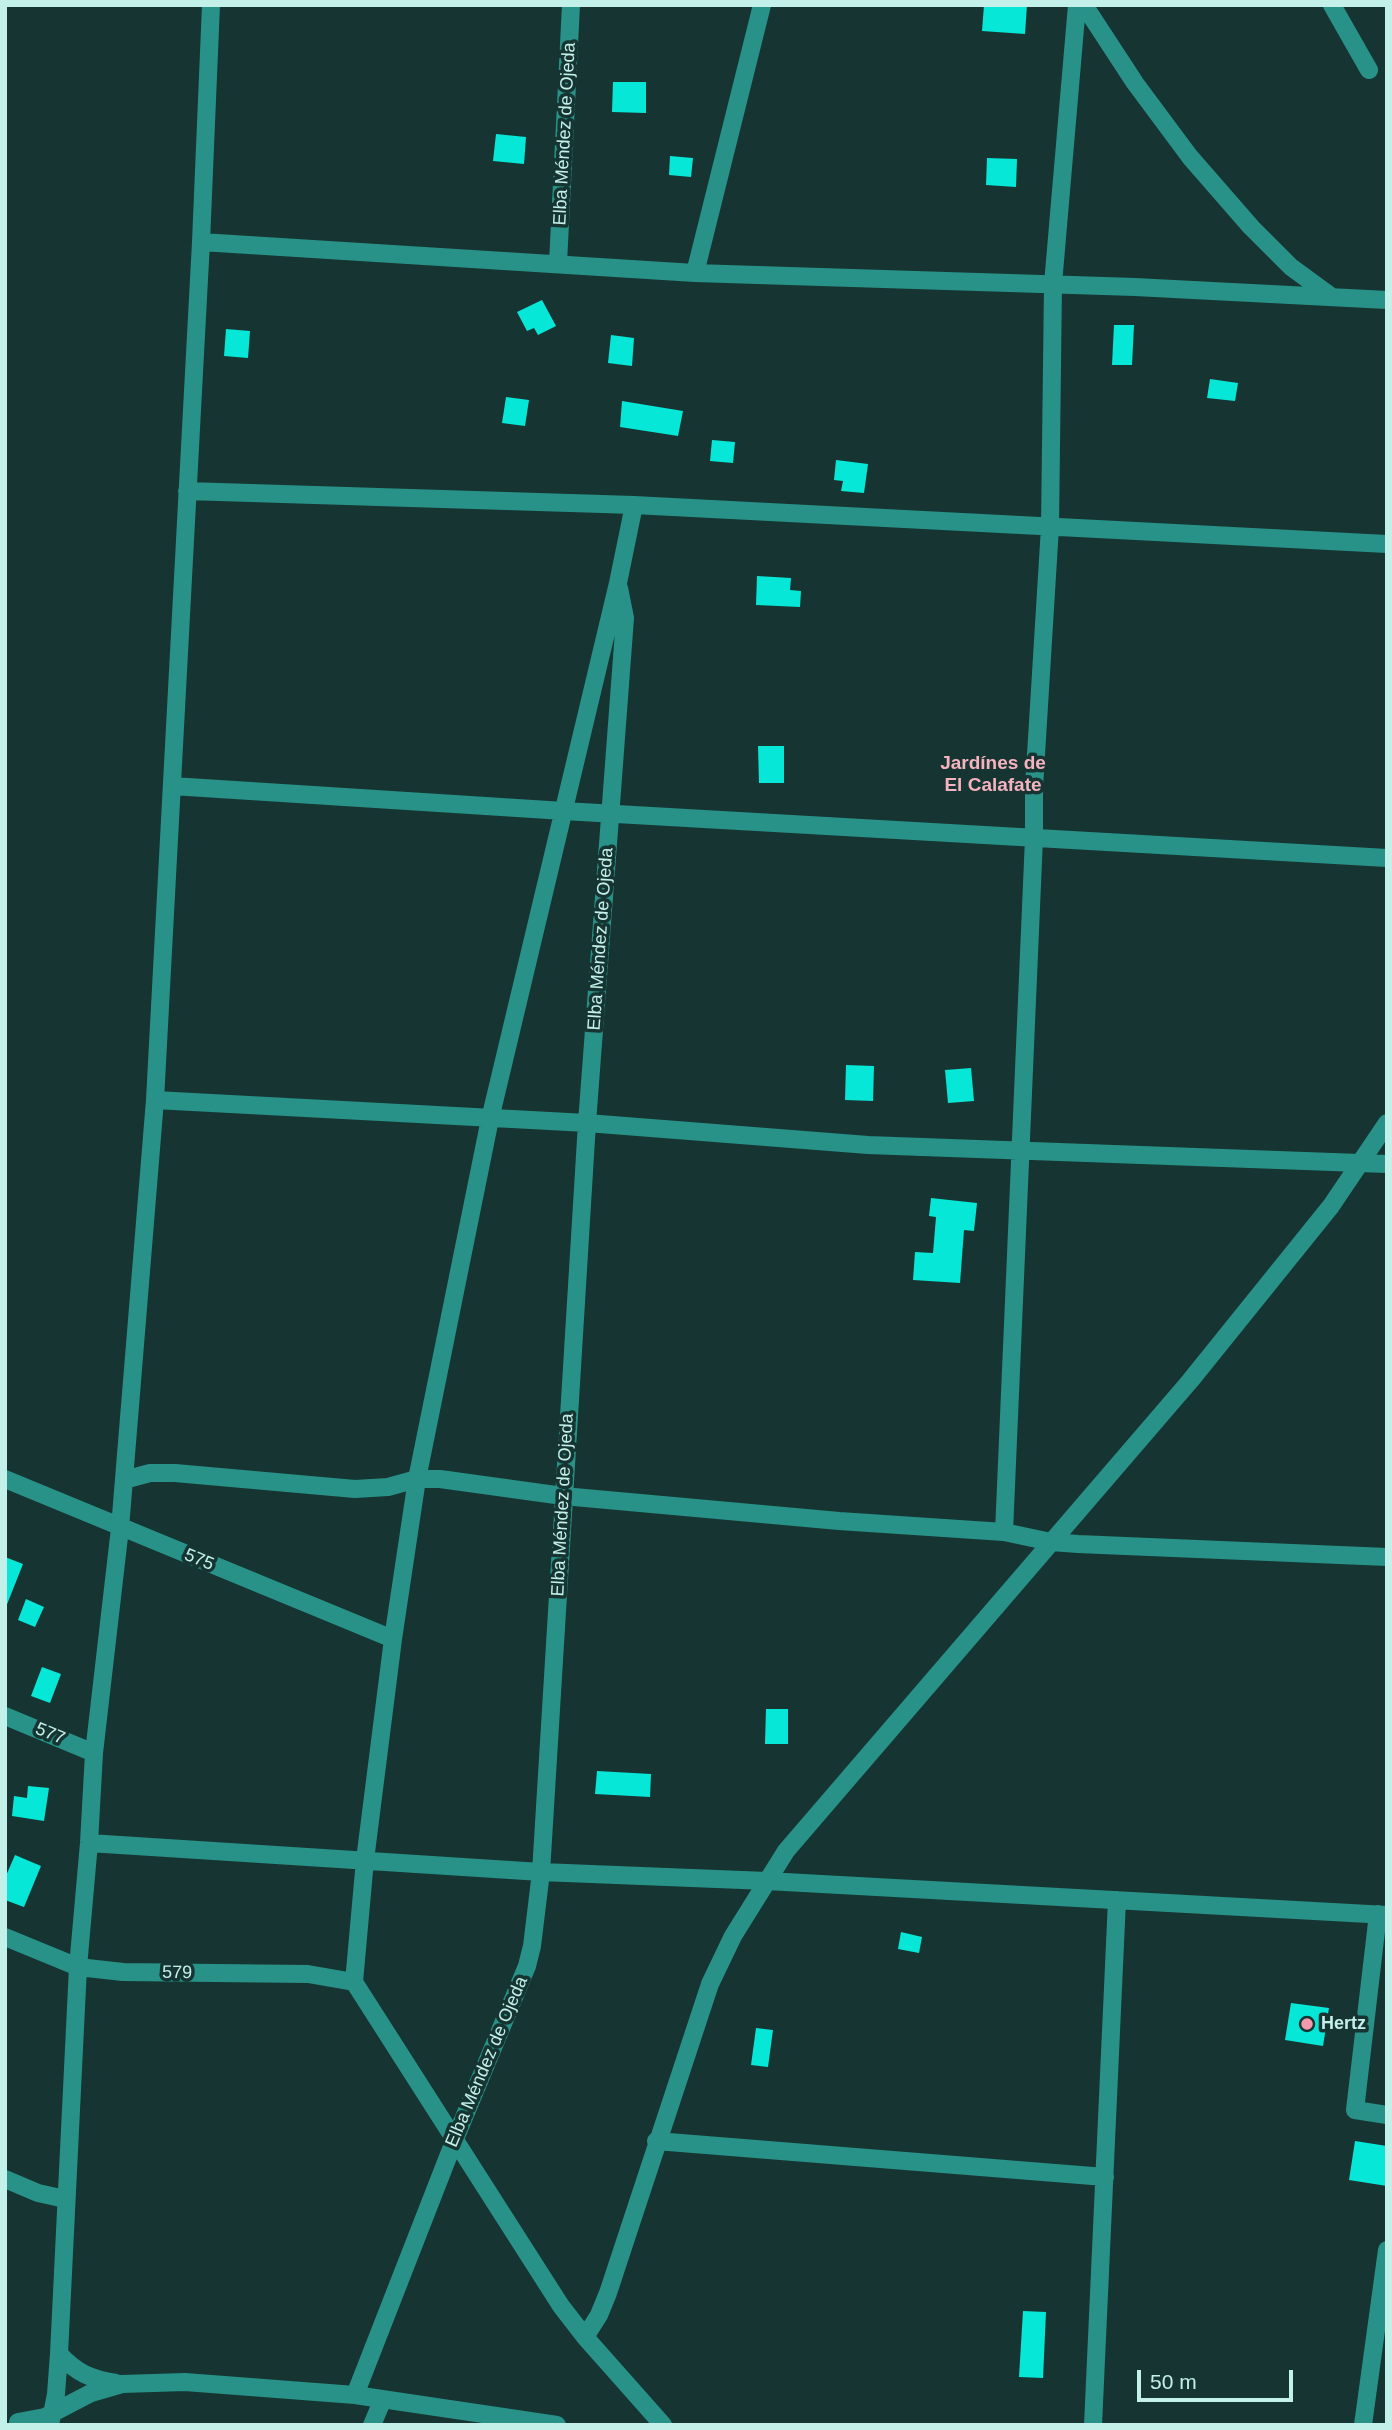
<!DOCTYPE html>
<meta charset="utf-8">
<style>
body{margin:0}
#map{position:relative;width:1392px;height:2430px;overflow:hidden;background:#163532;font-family:Arial,sans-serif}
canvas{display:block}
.frame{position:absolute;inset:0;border:7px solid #c3f0e9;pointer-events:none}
.scale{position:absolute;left:1137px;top:2370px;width:156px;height:32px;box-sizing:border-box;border:4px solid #c3f0e9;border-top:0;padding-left:9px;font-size:21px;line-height:24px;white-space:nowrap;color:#c3f0e9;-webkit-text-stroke:5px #163532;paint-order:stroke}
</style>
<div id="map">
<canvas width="1392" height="2430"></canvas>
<div class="frame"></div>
<div class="scale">50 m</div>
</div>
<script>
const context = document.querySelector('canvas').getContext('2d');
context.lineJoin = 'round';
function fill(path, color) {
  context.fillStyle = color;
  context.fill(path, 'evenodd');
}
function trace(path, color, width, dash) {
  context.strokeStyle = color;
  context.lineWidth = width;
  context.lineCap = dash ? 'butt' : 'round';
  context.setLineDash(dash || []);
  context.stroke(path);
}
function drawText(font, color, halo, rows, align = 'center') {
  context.font = font + ' Arial,sans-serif';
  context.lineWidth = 7;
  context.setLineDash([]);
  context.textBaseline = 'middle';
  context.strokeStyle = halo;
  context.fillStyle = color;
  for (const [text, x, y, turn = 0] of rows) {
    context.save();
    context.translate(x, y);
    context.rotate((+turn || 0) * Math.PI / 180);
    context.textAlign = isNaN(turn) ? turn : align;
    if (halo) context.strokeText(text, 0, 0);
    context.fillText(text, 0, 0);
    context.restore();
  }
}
const building = new Path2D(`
 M984 5H1027L1025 34 982 31Z
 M613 82H646V113L612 112Z
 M496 134 526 137 524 164 493 161Z
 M670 156 693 158 691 177 669 175Z
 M987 158 1017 159 1016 187 986 185Z
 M542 300 556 326 538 335 534 328 527 331 517 312Z
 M1114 325H1134L1132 365H1112Z
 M226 329 250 331 248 358 224 356Z
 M611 335 634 338 632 366 608 363Z
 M1210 379 1238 383 1235 401 1207 398Z
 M506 397 529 400 525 426 502 423Z
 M622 401 683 411 678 436 620 427Z
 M712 440 735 442 733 463 710 461Z
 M836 460 868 464 864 493 841 491 843 481 834 480Z
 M757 576 791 578 790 590 801 591 800 607 756 605Z
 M758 746H784V783H759Z
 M846 1065 874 1066 873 1101 845 1100Z
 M971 1068 974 1101 948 1103 945 1070Z
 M931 1198 977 1203 974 1231 964 1230 960 1283 913 1280 915 1252 933 1253 936 1217 929 1216Z
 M5 1557 23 1564 6 1607H5Z
 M26 1599 44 1607 35 1627 18 1620Z
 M42 1667 61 1674 50 1703 31 1696Z
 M766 1709H788V1744H765Z
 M597 1771 651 1774 650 1797 595 1794Z
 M28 1786 49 1788 44 1821 12 1816 14 1796 27 1798Z
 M15 1855 41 1866 24 1907 5 1900V1878Z
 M901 1932 922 1937 919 1953 898 1949Z
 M1291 2003 1329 2008 1323 2046 1285 2040Z
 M756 2028 773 2030 768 2067 751 2065Z
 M1355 2141 1387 2146V2186L1349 2180Z
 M1023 2311 1046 2312 1043 2378 1019 2377Z`);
const minor = new Path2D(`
 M1084 5 1135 83 1190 157 1251 227 1291 267 1332 297
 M1332 5 1369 70
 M201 242 695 273 1135 287 1387 300
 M558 263 571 5
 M695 273 762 5
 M187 491 634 505 1387 544
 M634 505 618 583 490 1119 417 1479 393 1639 365 1860 354 1982 561 2306 585 2337 663 2425
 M172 786 564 811 1387 858
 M155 1100 587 1123 868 1145 1387 1164
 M5 1479 393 1639
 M124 1480 150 1473H175L355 1489 388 1487 417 1479H440L563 1496 839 1521 1004 1532 1051 1542 1078 1544 1387 1557
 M1004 1532 1034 838V787L1050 527 1053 284 1077 5
 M5 1716 94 1753
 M89 1843 541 1872 767 1881 1387 1915
 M1378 1914 1355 2110 1387 2115
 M5 1937 78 1967 123 1972 308 1974 354 1982
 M656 2141 1105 2177
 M5 2179 38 2193 65 2199
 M585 2337 599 2315 608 2293 710 1984 733 1936 786 1851 1190 1381 1331 1206 1387 1123
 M59 2354C77 2373 90 2379 116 2383
 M355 2395 455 2139 527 1966 532 1946 541 1872 587 1123 625 618 619 588
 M18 2422 45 2417 91 2393 122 2384 185 2382 355 2395 557 2425
 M50 2425 56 2394 59 2354 78 1967 89 1843 94 1753 120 1528 155 1100 201 242 211 5
 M372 2425 383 2399
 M1093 2425 1117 1900
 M1363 2425 1387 2250`);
const markers = [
 [1307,2024,7,"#f29aad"]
];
const streetNames = [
 ["Elba Méndez de Ojeda",565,134,-87],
 ["Elba Méndez de Ojeda",601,939,-86],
 ["Elba Méndez de Ojeda",563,1505,-87],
 ["575",199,1560,22],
 ["577",50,1734,22],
 ["579",177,1973,1],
 ["Elba Méndez de Ojeda",487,2062,-67]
];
const poiNames = [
 ["Hertz",1321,2024]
];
const neighbourhoodNames = [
 ["Jardínes de",993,764],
 ["El Calafate",993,786]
];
fill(building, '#07e7d7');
trace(minor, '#289288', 18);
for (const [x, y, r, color] of markers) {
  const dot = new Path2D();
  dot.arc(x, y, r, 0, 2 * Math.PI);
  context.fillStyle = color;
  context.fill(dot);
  trace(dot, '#163532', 2.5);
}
drawText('18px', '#c3f0e9', '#163532', streetNames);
drawText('bold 18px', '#c3f0e9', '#163532', poiNames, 'left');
drawText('bold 19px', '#f5b2bf', '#163532', neighbourhoodNames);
</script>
